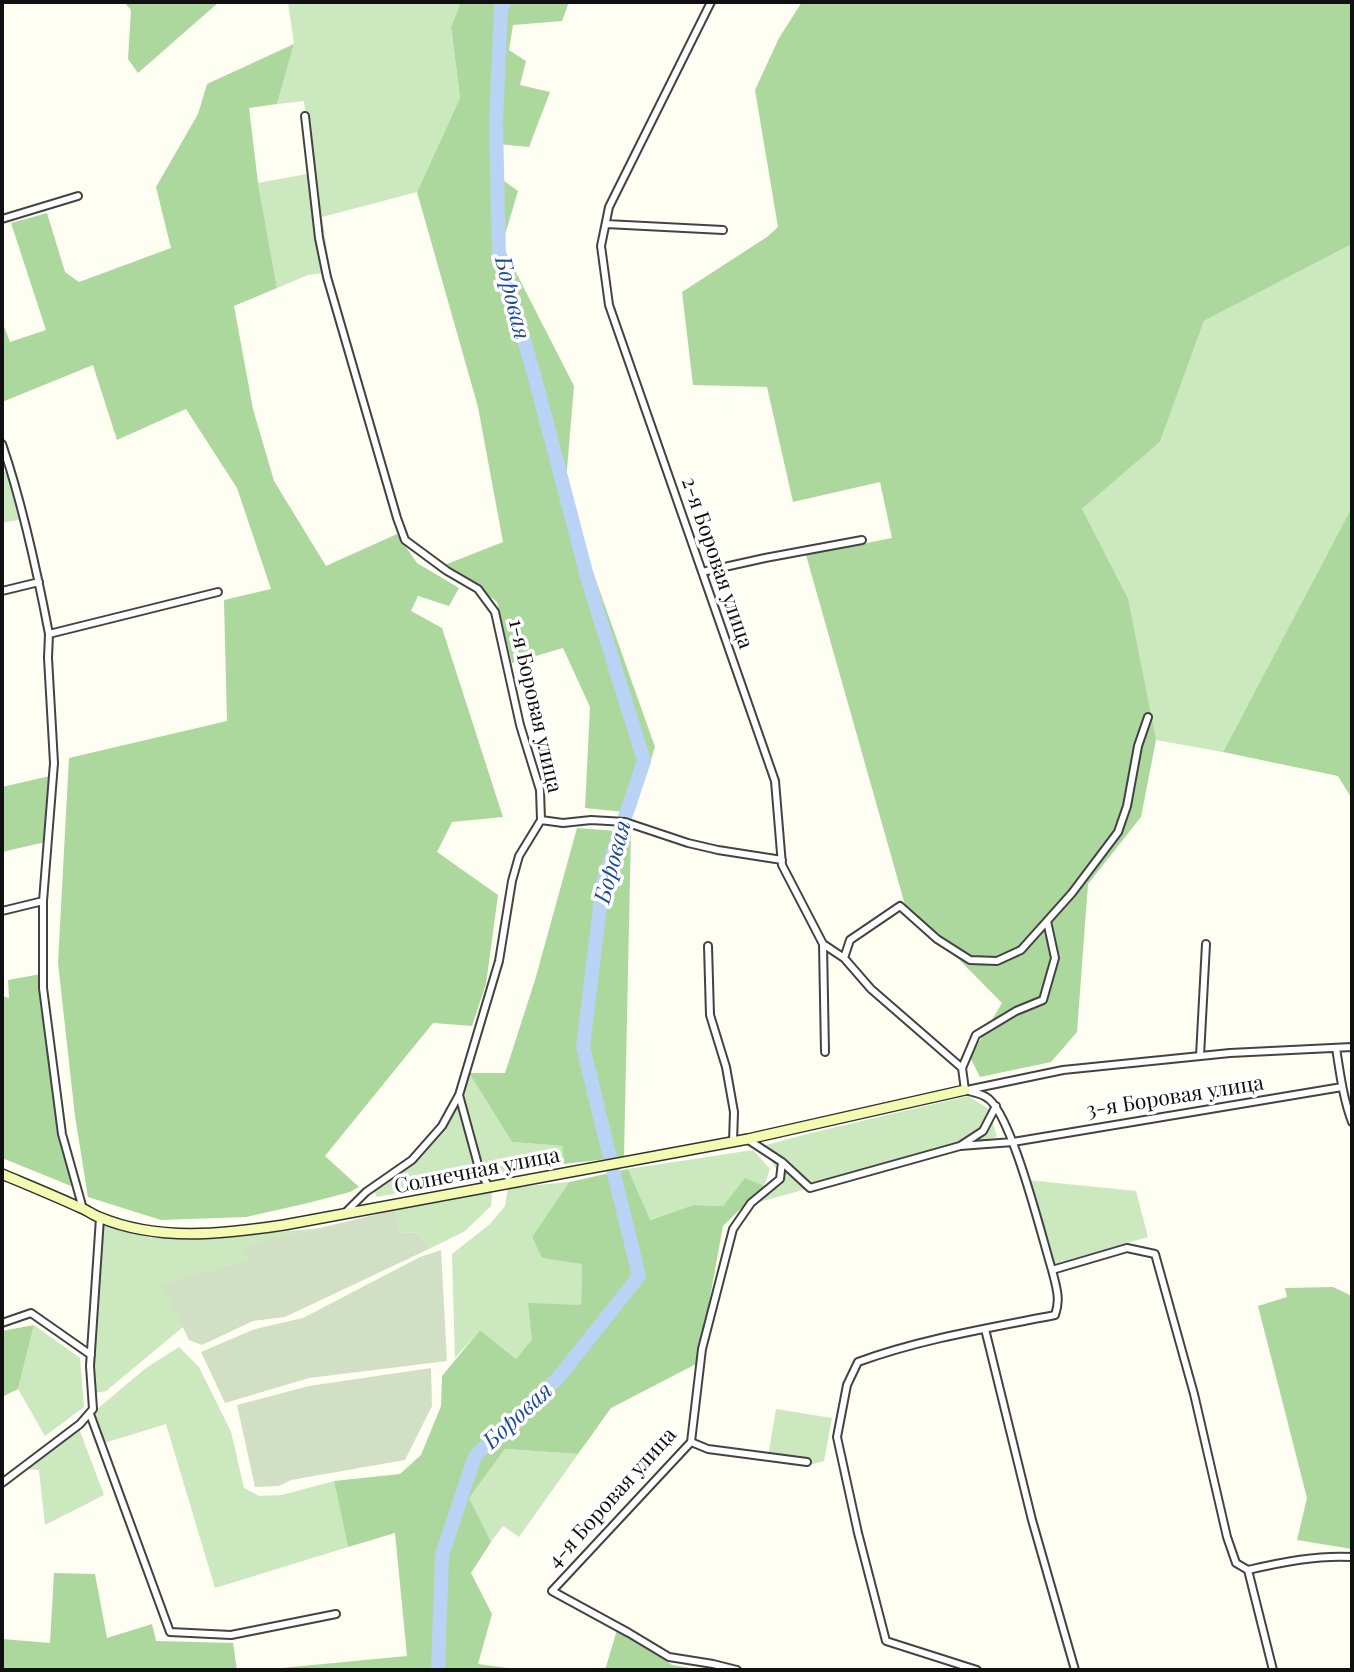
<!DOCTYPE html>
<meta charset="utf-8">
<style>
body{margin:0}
#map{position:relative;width:1354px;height:1672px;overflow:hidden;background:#fefef3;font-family:"Playfair Display",serif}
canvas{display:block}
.frame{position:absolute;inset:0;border:4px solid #101010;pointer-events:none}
</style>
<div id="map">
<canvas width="1354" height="1672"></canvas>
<div class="frame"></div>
</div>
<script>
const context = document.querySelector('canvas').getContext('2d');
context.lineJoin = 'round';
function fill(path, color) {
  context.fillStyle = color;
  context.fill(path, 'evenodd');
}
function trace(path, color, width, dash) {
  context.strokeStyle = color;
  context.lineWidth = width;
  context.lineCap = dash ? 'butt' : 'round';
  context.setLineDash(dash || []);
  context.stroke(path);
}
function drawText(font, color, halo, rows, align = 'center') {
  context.font = font + ' "Playfair Display",serif';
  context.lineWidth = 7;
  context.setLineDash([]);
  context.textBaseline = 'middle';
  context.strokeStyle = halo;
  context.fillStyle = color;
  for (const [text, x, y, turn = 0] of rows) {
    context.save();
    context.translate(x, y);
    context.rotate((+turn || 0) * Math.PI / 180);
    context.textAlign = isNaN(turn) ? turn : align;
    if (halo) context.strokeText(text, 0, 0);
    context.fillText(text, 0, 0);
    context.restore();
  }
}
const green = new Path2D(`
 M288 2H461L451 28 460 98 417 192 322 217 330 269 323 273 308 275 277 288 258 183 312 173 304 101 277 104 294 44Z
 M1352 244V507L1223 752 1156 740 1082 509 1160 442 1204 321Z
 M11 471 24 519 2 523V472Z
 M469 1073 512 1142 562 1146 564 1164 377 1197 374 1191 425 1152 456 1108Z
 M968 1096 989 1109 997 1137 759 1202 780 1176 763 1146 811 1133Z
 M753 1150 770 1169 764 1186 745 1179 723 1206 693 1205 649 1220 628 1169Z
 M1027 1180 1136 1191 1148 1237 1053 1264Z
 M569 1182 532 1237 542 1258 582 1263 581 1305 532 1339 516 1359 480 1330 455 1358 452 1254 490 1224 505 1206 508 1188Z
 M492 1192 491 1206 465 1231 431 1248 417 1233 401 1232 395 1210Z
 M103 1225 151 1238 223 1237 321 1228 245 1246 247 1259 163 1285 183 1327 106 1391 96 1393 93 1355Z
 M34 1325 80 1358 84 1407 45 1436 18 1389Z
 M179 1347 199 1367 231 1432 244 1488 259 1496 282 1495 334 1481 348 1547 215 1588 166 1424 101 1444 90 1415 146 1368Z
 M776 1409 832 1418 824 1461 810 1465 768 1457Z
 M78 1426 104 1495 45 1525 39 1470 26 1469Z
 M505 1449 578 1454 519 1537 503 1526 491 1542 468 1499Z`);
const forest = new Path2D(`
 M124 2H219L138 73 128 59 131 10Z
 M461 2H569L562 21 513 25 509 50 526 61 520 85 550 92 529 147 498 144 497 176 518 191 502 245 574 386 565 493 655 747 634 813 585 808 590 707 563 648 512 663 497 602 465 577 442 566 503 542 478 407 417 192 460 98 451 27Z
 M802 2H1352V244L1204 321 1160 442 1082 509 1128 599 1156 740 1141 817 1088 884 1077 1032 1051 1062 980 1077 970 1057 1002 1003 905 905 806 555 892 538 880 482 793 502 767 387 693 385 682 292 767 237 778 227 755 90 779 38Z
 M294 44 277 104 249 108 258 183 277 288 234 306 253 409 274 481 326 566 397 534 417 563 459 588 449 606 418 596 411 611 442 628 503 817 452 822 437 852 498 895 486 984 472 1026 433 1023 325 1156 359 1187 350 1192 308 1203 246 1217 161 1220 88 1197 75 1116 58 963 69 758 227 721 224 600 271 589 237 488 186 409 117 440 93 365 2 402V321L10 342 46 330 11 223 47 213 65 272 79 282 171 248 156 187 198 114 207 84Z
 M1352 507V799L1338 776 1223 752Z
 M54 775 50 841 2 852V787Z
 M577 828 631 832 624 1157 564 1164 562 1146 512 1142 469 1073H505L535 980Z
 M41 974 71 1186 2 1158V996L9 998 8 980Z
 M628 1169 650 1220 693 1205 723 1206 745 1178 764 1186 723 1226 698 1363 611 1408 578 1454 505 1449 469 1498 491 1542 471 1573 492 1614 478 1664 522 1670H261L407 1656 395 1533 348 1547 334 1481 400 1474 421 1455 441 1406 442 1376 480 1330 516 1359 532 1339 528 1303 581 1305 582 1264 542 1258 532 1237 569 1182Z
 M1333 1287 1352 1296V1549L1297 1540 1307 1498 1258 1306 1287 1297 1285 1288Z
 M34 1325 18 1389 2 1397V1331Z
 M54 1573 95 1574 107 1638 152 1624 156 1641 233 1643 237 1670H2V1639L50 1643Z
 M619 1627 672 1665 701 1670H605L617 1630Z`);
const cemetery = new Path2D(`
 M395 1210 401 1232 417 1233 431 1248 285 1317 253 1321 202 1345 189 1340 162 1285 247 1259 244 1246Z
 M441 1250 447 1361 309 1378 225 1403 201 1352 255 1329 303 1318 420 1257Z
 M431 1368 432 1406 405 1460 291 1480 279 1486 255 1487 237 1405 309 1386Z`);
const river = new Path2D(`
 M438 1670 442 1555 475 1456 558 1378 639 1276 583 1047 603 882 644 761 588 580 534 374 499 257 496 124 501 6 505 2`);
const street = new Path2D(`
 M711 2 609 207 601 246 609 305 775 781 782 865 823 944 844 958 871 989 962 1068 965 1090
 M305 116 319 238 327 277 397 518 405 540 447 571 478 589 495 612 520 725 540 790 541 820 519 856 512 881 499 961 459 1095 442 1126 412 1160 366 1192 345 1213
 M2 219 78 196
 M606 224 723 230
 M2 444C23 505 37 571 49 634
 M702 572 765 558 862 540
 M2 591 39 582
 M541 820 563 823 591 820 625 822 688 843 718 850 782 860
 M2 911 43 901
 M823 944 825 1052
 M708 946 710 1015 726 1067 734 1112 733 1142
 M844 958 850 940 900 906 937 939 970 960 997 961 1021 950 1047 921
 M1336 1048C1340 1073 1343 1098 1352 1122
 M1200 1056 1206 944
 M962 1068 976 1035 1016 1011 1043 1000 1055 958 1047 921 1072 893 1118 832 1127 806 1138 746 1148 717
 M965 1090C971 1092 980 1093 986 1097 1011 1110 1042 1238 1052 1270 1056 1286 1061 1299 1055 1315 989 1328 921 1339 858 1362L847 1385 837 1437 858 1533 886 1641 977 1670
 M967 1090 1063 1070 1230 1053 1352 1047
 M459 1095 480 1172 489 1187
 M747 1139 782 1162 810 1188 960 1146 983 1131 996 1106
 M960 1146 1013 1142 1342 1087
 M83 1209 62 1134 43 988V901L54 763 48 658 49 634 218 592
 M1052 1270 1127 1248 1155 1254 1194 1394 1227 1537 1236 1563 1248 1570 1273 1670
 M2 1323 31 1313 91 1355
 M985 1329 1032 1520 1075 1670
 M90 1414 170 1632 231 1635 336 1614
 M691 1442 708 1449 807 1462
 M2 1483 80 1424 93 1409 90 1366 100 1218
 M1248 1570C1283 1562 1317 1555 1352 1557
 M737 1670 713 1664 669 1657 629 1633 552 1591 691 1442 702 1349 733 1229 751 1203 780 1179 782 1162`);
const secondary = new Path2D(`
 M2 1174C28 1185 55 1196 81 1208 87 1210 93 1215 99 1217 158 1242 224 1234 284 1225L748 1139 965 1090`);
const streetNames = [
 ["2-я Боровая улица",717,563,71],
 ["1-я Боровая улица",535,706,77],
 ["3-я Боровая улица",1175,1097,-9],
 ["Солнечная улица",477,1171,-11],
 ["4-я Боровая улица",612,1498,-48]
];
const waterNames = [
 ["Боровая",512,298,76],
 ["Боровая",613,862,-75],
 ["Боровая",518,1416,-43]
];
fill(green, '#cbe8be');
fill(forest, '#acd89e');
fill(cemetery, '#d1e0c4');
trace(river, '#bad2f3', 14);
trace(street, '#434343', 10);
trace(secondary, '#323232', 12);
trace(street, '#fff', 6);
trace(secondary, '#f3fab2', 9);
drawText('21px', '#101010', '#fff', streetNames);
drawText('italic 23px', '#1f4b9c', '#fff', waterNames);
</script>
